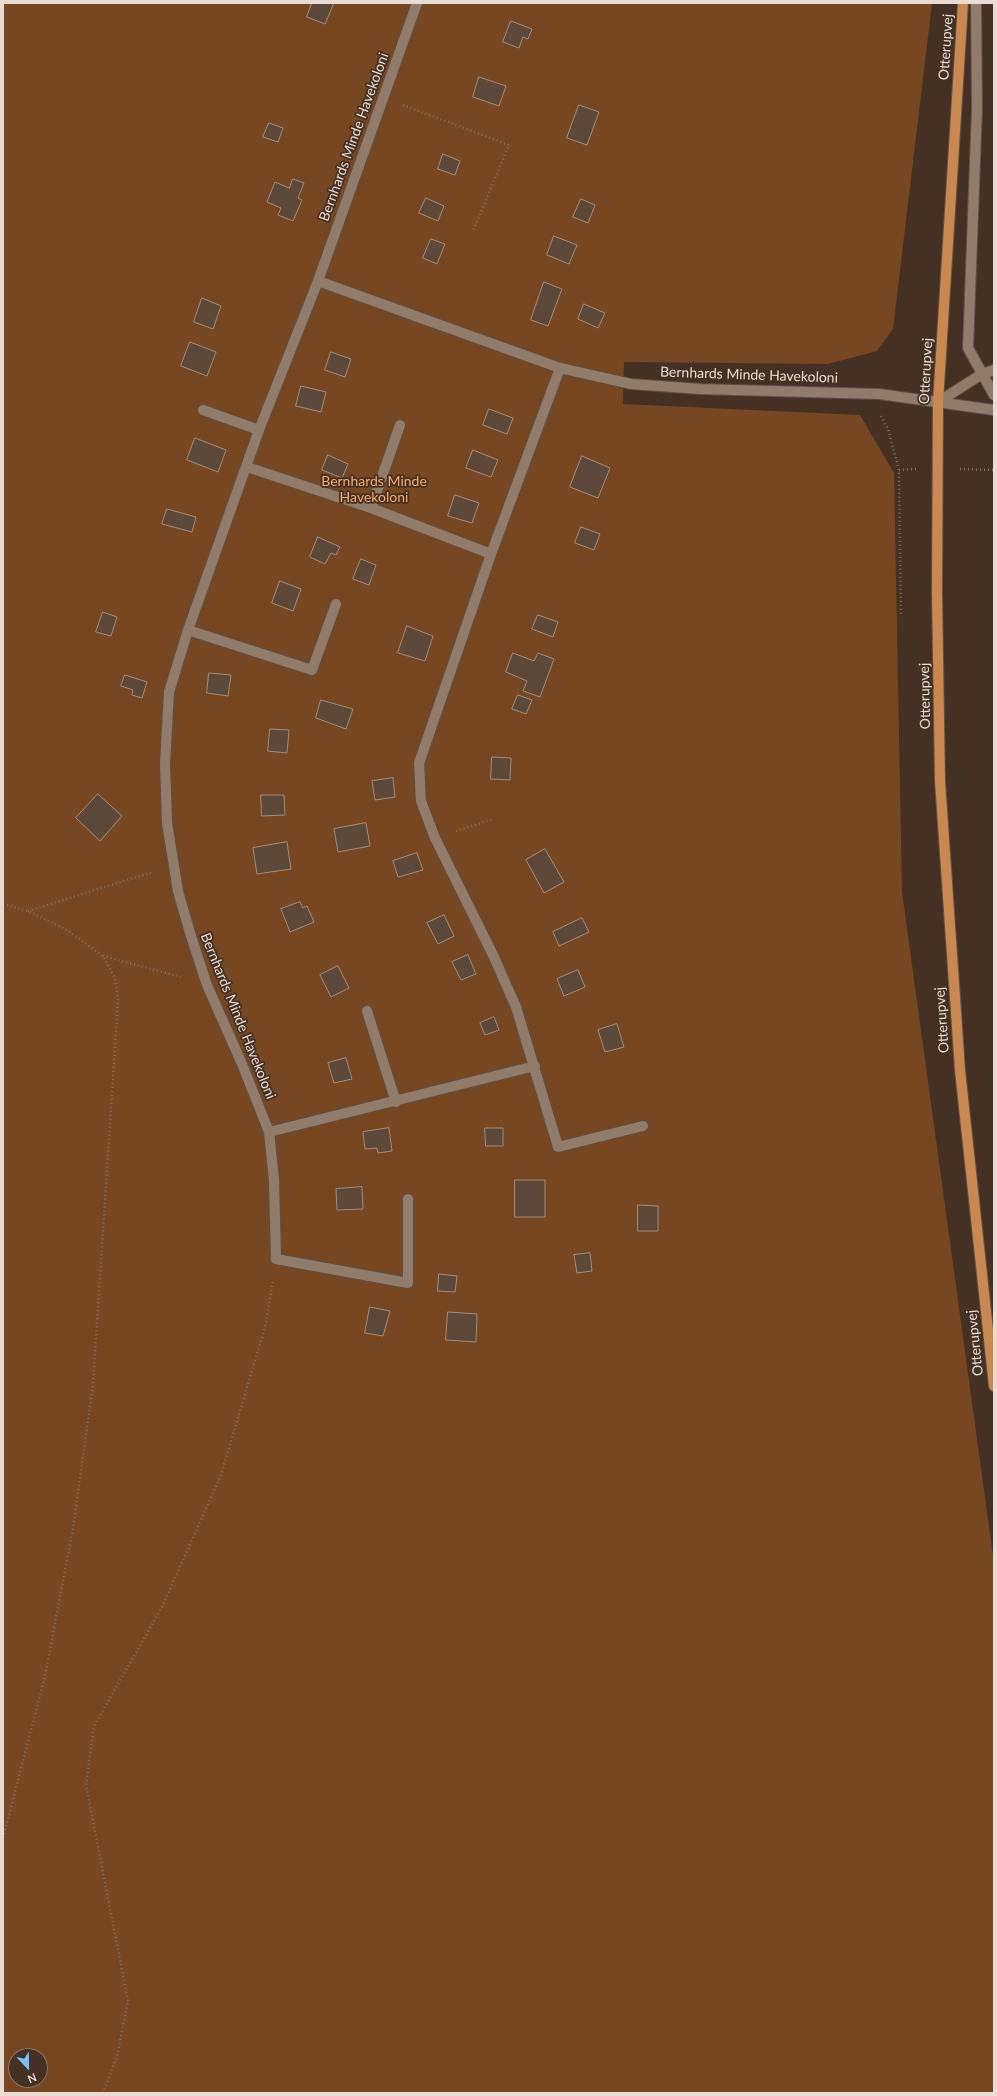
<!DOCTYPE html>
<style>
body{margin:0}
#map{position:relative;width:997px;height:2096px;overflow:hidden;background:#453123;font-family:Lato,sans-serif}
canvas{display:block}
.frame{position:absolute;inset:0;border:4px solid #e9dcd4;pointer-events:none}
.north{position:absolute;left:8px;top:2048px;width:40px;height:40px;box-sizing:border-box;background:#453123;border:1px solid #87756a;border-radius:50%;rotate:158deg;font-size:11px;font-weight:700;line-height:16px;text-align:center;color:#e9dcd4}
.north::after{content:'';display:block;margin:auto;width:14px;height:18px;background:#7bbef9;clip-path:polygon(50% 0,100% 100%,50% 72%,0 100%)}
</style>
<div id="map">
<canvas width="997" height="2096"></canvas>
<div class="frame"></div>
<div class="north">N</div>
</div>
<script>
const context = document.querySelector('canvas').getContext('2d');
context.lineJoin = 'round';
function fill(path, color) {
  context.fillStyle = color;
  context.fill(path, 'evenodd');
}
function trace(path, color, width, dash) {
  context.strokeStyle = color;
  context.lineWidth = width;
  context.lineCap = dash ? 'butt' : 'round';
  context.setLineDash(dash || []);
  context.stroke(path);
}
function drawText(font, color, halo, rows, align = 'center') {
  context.font = font + ' Lato,sans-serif';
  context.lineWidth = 3.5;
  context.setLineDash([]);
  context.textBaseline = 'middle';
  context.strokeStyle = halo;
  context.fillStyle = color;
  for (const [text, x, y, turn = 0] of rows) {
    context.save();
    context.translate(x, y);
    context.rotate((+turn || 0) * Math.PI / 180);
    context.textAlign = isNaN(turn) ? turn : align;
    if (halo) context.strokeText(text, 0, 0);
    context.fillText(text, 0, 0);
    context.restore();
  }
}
const green = new Path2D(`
 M3 3H932L893 329 877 351 828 364 624 362 623 404 860 415 894 473 902 892 994 1563V2093H3ZM16 2056H40V2080H16Z`);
const building = new Path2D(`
 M312 3H334L325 24 307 17Z
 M511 21 532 29 528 39 523 37 519 48 503 42Z
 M479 77 506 86 499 106 473 97Z
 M579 105 599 112 587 145 567 138Z
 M269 123 283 128 278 142 263 137Z
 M443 154 460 161 455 175 438 169Z
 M293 179 304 183 298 198 302 200 293 221 278 215 281 208 267 202 275 182 289 188Z
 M426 198 444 206 438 221 419 213Z
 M581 199 595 205 588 223 573 217Z
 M554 236 577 245 569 264 547 255Z
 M431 239 445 244 437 264 423 258Z
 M544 282 562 289 548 326 531 320Z
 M202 298 221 306 213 329 194 322Z
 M584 304 605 313 598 328 578 319Z
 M190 342 216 352 207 376 181 366Z
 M331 352 351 359 345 377 325 370Z
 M301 386 326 392 321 412 296 406Z
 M489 409 513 418 507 434 483 425Z
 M195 438 226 450 218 472 187 460Z
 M473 450 498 460 491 477 466 468Z
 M328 455 348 464 342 478 322 470Z
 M582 456 610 468 598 498 570 487Z
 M455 495 479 503 472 523 448 516Z
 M167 509 196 517 192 532 162 524Z
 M581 527 600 534 594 550 575 543Z
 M318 537 340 547 336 555 331 553 325 564 310 557Z
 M361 559 376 565 369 585 353 579Z
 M280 581 301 589 293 611 272 603Z
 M103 612 117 617 111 636 96 632Z
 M538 615 558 622 553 637 532 629Z
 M407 626 433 636 425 661 398 653Z
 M513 653 534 661 538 653 554 659 540 697 523 691 527 681 506 672Z
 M209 673 231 675 228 696 207 693Z
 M125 675 147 682 142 698 132 695 133 690 121 686Z
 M518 695 532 700 526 714 512 709Z
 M321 700 353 709 346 729 316 718Z
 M270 729 289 730 287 753 268 751Z
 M492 757 511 758 510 780 491 779Z
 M393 778 395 797 375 800 372 781Z
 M98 794 122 816 100 841 76 818Z
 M261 795H284L285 815 262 816Z
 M366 823 370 846 338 852 334 829Z
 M287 842 291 869 257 874 253 848Z
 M545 849 564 882 544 893 526 860Z
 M417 853 423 870 398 877 393 861Z
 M300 902 303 908 307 906 314 922 290 932 281 909Z
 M444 915 454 936 438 944 427 923Z
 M582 918 589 932 559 946 553 932Z
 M468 955 476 974 461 980 452 962Z
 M338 966 349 988 331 997 320 975Z
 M578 970 585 987 564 996 557 979Z
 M494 1017 499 1030 485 1035 480 1023Z
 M617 1024 624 1047 605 1052 598 1030Z
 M346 1058 352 1079 334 1083 328 1063Z
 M389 1128 392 1151 378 1153 377 1148 365 1149 363 1132Z
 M485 1128H503V1146H486Z
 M515 1180H545V1217H515Z
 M362 1187 363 1209 337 1210 336 1189Z
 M638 1205 658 1206V1231H638Z
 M590 1253 592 1271 577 1273 574 1255Z
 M439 1274 457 1276 455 1292 438 1291Z
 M370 1307 390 1311 383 1336 365 1333Z
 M448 1312 477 1314 476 1342 446 1340Z`);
const path = new Path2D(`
 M403 105 509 145 473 231
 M881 416 888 429 899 470 901 616
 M960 469 994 470
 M899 470 917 469
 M456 831 493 819
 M3 904 28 911 67 930 103 956 115 978 118 1001 93 1384 73 1528 45 1676 3 1838
 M28 911 153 872
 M103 956 181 977
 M103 2093 117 2056 128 2001 86 1785 94 1726 162 1607 221 1475 265 1327 273 1280`);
const minor = new Path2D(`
 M976 3 977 108 968 348 994 395
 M318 281 560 368 491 554 419 763 421 801 435 838 493 955 516 1007 558 1147 643 1126
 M560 368 631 384 700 389 879 394 994 410
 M938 402 982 374 994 370
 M203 410 259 430
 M247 467 371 508 491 554
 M371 508 400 425
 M188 630 312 670 336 604
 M367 1011 396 1102
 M269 1132 535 1066
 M408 1199V1283L276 1259 274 1180 269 1132 242 1064 207 985 190 933 178 891 167 823 165 763 169 692 188 630 259 430 318 281 417 3`);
const major = new Path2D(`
 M963 3 938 402 937 593 940 781 960 1070 994 1386`);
const streetNames = [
 ["Otterupvej",946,47,-86],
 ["Bernhards Minde Havekoloni",354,137,-70],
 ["Otterupvej",926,371,-87],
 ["Bernhards Minde Havekoloni",749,375,2],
 ["Otterupvej",925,696,-91],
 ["Bernhards Minde Havekoloni",238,1016,68],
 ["Otterupvej",942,1020,-94],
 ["Otterupvej",975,1343,-96]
];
const parkNames = [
 ["Bernhards Minde",374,481],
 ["Havekoloni",374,497]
];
fill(green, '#764721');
fill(building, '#5d493a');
trace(building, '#a38c7b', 1);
trace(minor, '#605043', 12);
trace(major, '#605043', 12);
trace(path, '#806f63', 2.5, [1, 3]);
trace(minor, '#917b6b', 10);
trace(major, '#ca8851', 10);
drawText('14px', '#e9dcd4', '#453123', streetNames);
drawText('14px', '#f9a96c', '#453123', parkNames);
</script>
